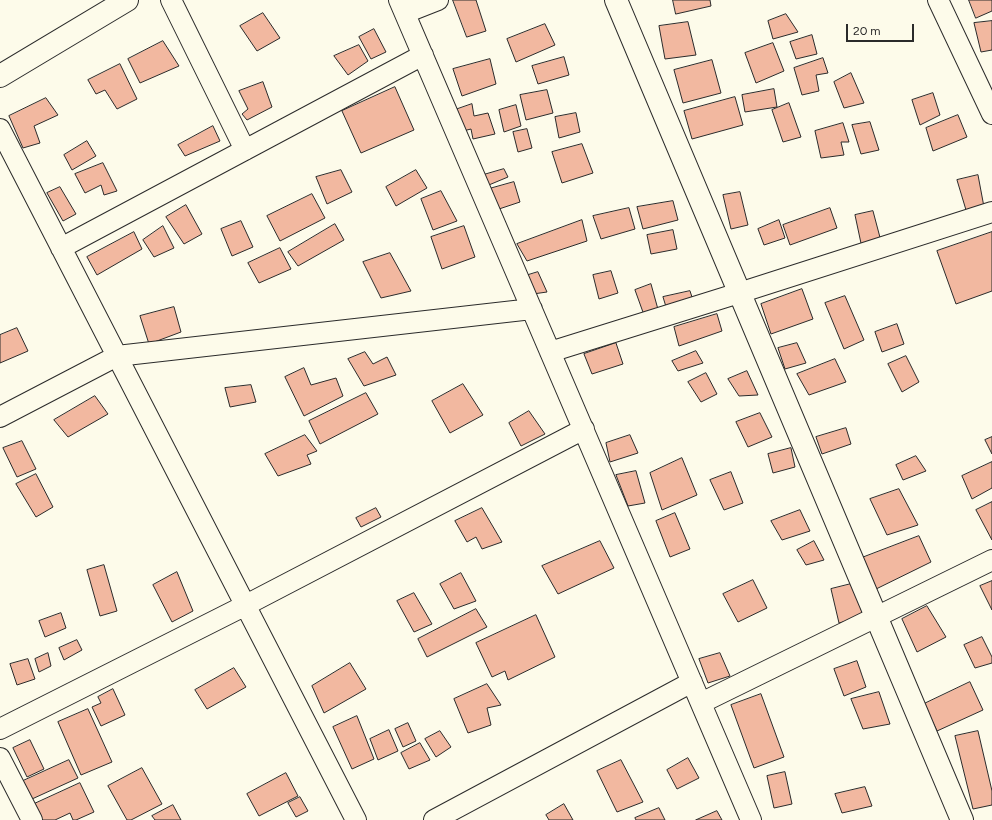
<!DOCTYPE html>
<style>
body{margin:0}
#map{position:relative;width:992px;height:820px;overflow:hidden;background:#fdfbea;font-family:Figtree,sans-serif}
canvas{display:block}
.scale{position:absolute;left:846px;top:24px;width:68px;height:18px;box-sizing:border-box;border:2px solid #2b2b2b;border-top:0;padding-left:5px;font-size:12px;line-height:14px;white-space:nowrap;color:#2b2b2b;-webkit-text-stroke:3px #fdfbea;paint-order:stroke}
</style>
<div id="map">
<canvas width="992" height="820"></canvas>
<div class="scale">20 m</div>
</div>
<script>
const context = document.querySelector('canvas').getContext('2d');
context.lineJoin = 'round';
function fill(path, color) {
  context.fillStyle = color;
  context.fill(path, 'evenodd');
}
function trace(path, color, width, dash) {
  context.strokeStyle = color;
  context.lineWidth = width;
  context.lineCap = dash ? 'butt' : 'round';
  context.setLineDash(dash || []);
  context.stroke(path);
}
const building = new Path2D(`
 M453 0H476L486 31 467 37Z
 M673 0H710L711 6 676 14Z
 M969 0H992V11L976 18Z
 M263 13 280 38 257 51 240 26Z
 M786 14 798 32 773 39 768 21Z
 M992 21V50L981 52 974 23Z
 M688 22 696 55 665 59 659 26Z
 M545 24 555 45 516 62 507 39Z
 M374 29 386 52 371 59 359 37Z
 M812 35 817 54 796 59 790 42Z
 M163 41 179 66 140 83 128 59Z
 M773 43 784 71 756 83 745 53Z
 M359 45 368 61 348 75 334 56Z
 M564 57 569 75 538 84 532 66Z
 M823 58 828 73 816 75 819 91 802 95 794 68Z
 M490 59 496 84 462 96 453 69Z
 M712 60 721 93 683 103 674 70Z
 M120 64 137 99 117 109 105 90 96 94 88 80Z
 M851 73 864 103 844 108 834 82Z
 M263 82 272 107 247 120 242 114 248 109 239 91Z
 M395 87 414 130 361 153 342 111Z
 M774 89 777 107 745 112 742 95Z
 M547 90 553 113 526 120 520 95Z
 M933 93 940 115 920 125 912 100Z
 M735 97 743 125 692 139 684 111Z
 M46 98 58 115 34 126 40 143 23 148 9 116Z
 M789 103 801 137 783 142 772 110Z
 M472 104 474 116 488 113 495 134 473 139 471 129 459 132 452 111Z
 M516 105 521 126 504 132 499 110Z
 M576 113 580 132 559 138 555 117Z
 M958 115 967 137 933 151 926 128Z
 M870 122 879 150 861 154 852 125Z
 M843 123 849 142H841L844 155 821 158 815 131Z
 M213 126 220 141 185 156 178 145Z
 M527 129 532 148 518 152 513 132Z
 M87 141 96 156 72 170 64 155Z
 M582 144 593 173 562 183 552 152Z
 M103 163 117 191 104 195 101 185 85 193 75 174Z
 M504 169 508 177 484 187 480 176Z
 M341 170 352 192 327 204 316 177Z
 M416 170 427 188 396 206 386 187Z
 M978 175 984 207 966 210 957 180Z
 M514 182 520 202 496 210 489 189Z
 M60 187 76 214 63 221 47 193Z
 M441 191 457 221 433 230 421 199Z
 M740 192 748 225 731 229 723 195Z
 M312 194 325 218 280 241 267 216Z
 M673 201 678 220 643 229 637 207Z
 M186 205 202 234 184 244 166 217Z
 M629 208 635 229 601 239 593 216Z
 M830 208 837 228 790 245 783 225Z
 M873 211 882 245 862 248 855 215Z
 M582 220 587 241 527 261 517 244Z
 M779 220 785 238 764 245 758 229Z
 M241 221 253 247 232 256 221 229Z
 M335 224 344 240 298 266 288 252Z
 M163 226 174 248 154 257 143 240Z
 M464 226 475 257 442 269 431 237Z
 M673 230 677 249 651 254 647 235Z
 M134 232 142 249 97 275 87 257Z
 M992 232V291L956 304 937 251Z
 M280 248 291 269 259 283 248 263Z
 M390 253 411 291 381 298 363 262Z
 M611 271 618 293 599 299 593 275Z
 M538 272 547 292 533 294 525 276Z
 M651 284 659 313 644 315 635 290Z
 M802 289 813 319 771 334 761 304Z
 M690 291 695 306 667 310 663 297Z
 M845 296 864 340 844 349 825 303Z
 M174 307 181 332 149 344 140 316Z
 M717 314 722 331 679 346 674 327Z
 M897 324 904 344 882 352 875 332Z
 M17 328 28 351 0 363V335Z
 M616 343 623 364 592 374 584 354Z
 M797 343 806 363 785 369 778 348Z
 M696 351 703 363 678 371 672 361Z
 M365 352 373 364 387 357 396 375 364 386 348 359Z
 M906 356 919 382 902 392 888 364Z
 M835 359 846 382 809 395 797 374Z
 M304 368 311 385 336 378 343 396 304 416 285 377Z
 M747 371 758 395 739 396 728 379Z
 M706 373 717 394 701 402 688 382Z
 M463 384 483 415 450 433 432 401Z
 M251 385 256 402 230 407 225 388Z
 M366 393 378 414 320 444 309 421Z
 M95 396 108 414 68 437 54 420Z
 M529 411 545 434 521 446 509 423Z
 M760 413 772 437 748 447 736 422Z
 M846 428 851 444 822 454 816 437Z
 M305 435 317 451 307 455 311 464 278 476 265 454Z
 M630 435 638 453 610 462 606 443Z
 M992 437V454L985 440Z
 M22 441 36 469 17 477 3 448Z
 M791 448 795 467 773 473 768 454Z
 M916 456 926 471 903 480 896 465Z
 M682 458 697 495 662 510 650 473Z
 M992 462V488L972 499 962 476Z
 M636 471 645 503 628 506 616 475Z
 M731 472 743 503 724 510 710 480Z
 M36 474 53 507 36 517 16 484Z
 M899 489 918 525 887 535 870 499Z
 M992 502V540L976 510Z
 M376 508 381 517 361 527 356 518Z
 M482 508 502 542 482 549 476 537 467 542 455 521Z
 M800 510 810 531 782 540 771 521Z
 M675 513 690 549 670 557 656 521Z
 M919 536 931 562 872 591 859 559Z
 M600 541 614 568 558 594 542 566Z
 M814 541 824 560 806 565 797 550Z
 M104 565 117 611 100 616 87 570Z
 M177 572 193 611 172 622 153 585Z
 M461 573 476 601 454 609 440 584Z
 M753 580 767 608 738 622 723 594Z
 M992 581V610L980 586Z
 M855 583 863 617 839 623 831 589Z
 M414 593 432 624 414 632 397 601Z
 M927 606 946 637 917 652 902 619Z
 M476 609 487 627 427 657 418 639Z
 M61 613 66 628 45 637 39 621Z
 M536 615 555 657 508 680 505 671 492 677 476 643Z
 M982 637 992 657V663L975 668 964 645Z
 M77 640 82 650 64 660 59 648Z
 M48 653 51 666 39 672 35 659Z
 M720 653 730 676 708 683 699 659Z
 M28 659 35 679 17 685 10 664Z
 M857 661 866 687 844 696 834 669Z
 M350 663 366 689 324 713 312 686Z
 M234 668 246 687 207 709 195 690Z
 M970 682 983 710 937 731 924 704Z
 M487 684 501 705 487 708 491 725 468 733 454 699Z
 M113 689 125 715 101 726 92 707 101 703 98 697Z
 M879 692 890 724 863 729 851 699Z
 M761 694 784 757 754 768 731 705Z
 M88 709 112 762 81 775 58 722Z
 M357 716 374 759 352 769 333 727Z
 M408 723 416 741 403 747 395 729Z
 M389 730 398 751 378 760 370 739Z
 M440 731 451 747 436 757 425 739Z
 M978 731 992 791V805L973 809 955 736Z
 M30 740 44 769 27 777 13 748Z
 M420 743 430 760 409 769 401 753Z
 M688 758 699 778 677 789 667 770Z
 M69 760 78 778 32 799 23 781Z
 M621 760 643 802 617 812 597 771Z
 M142 768 162 804 131 820H127L108 786Z
 M785 772 792 804 774 808 767 776Z
 M286 773 298 796 259 816 247 794Z
 M80 783 94 812 76 820H73L70 813 55 820H39L32 805Z
 M865 787 872 806 842 813 835 794Z
 M300 797 308 811 296 817 288 803Z
 M564 804 573 820H549L546 815Z
 M173 805 181 820H155L152 816Z
 M659 808 665 820H636L635 818Z
 M717 811 722 820H696Z`);
const street = new Path2D(`
 M171 0 245 150
 M399 0 751 820
 M938 0 992 114
 M405 13 438 0
 M0 129 356 820
 M61 248 423 55
 M550 352 739 293 992 212
 M0 417 117 356 532 309
 M701 703 992 560
 M0 729 246 605 584 429
 M0 758 32 820
 M434 820 692 682`);
const secondary = new Path2D(`
 M616 0 962 820
 M0 76 127 0`);
fill(building, '#f2b8a0');
trace(building, '#2b2b2b', 1);
trace(street, '#2b2b2b', 22);
trace(secondary, '#2b2b2b', 24);
trace(street, '#fdfbea', 20);
trace(secondary, '#fdfbea', 22);
</script>
